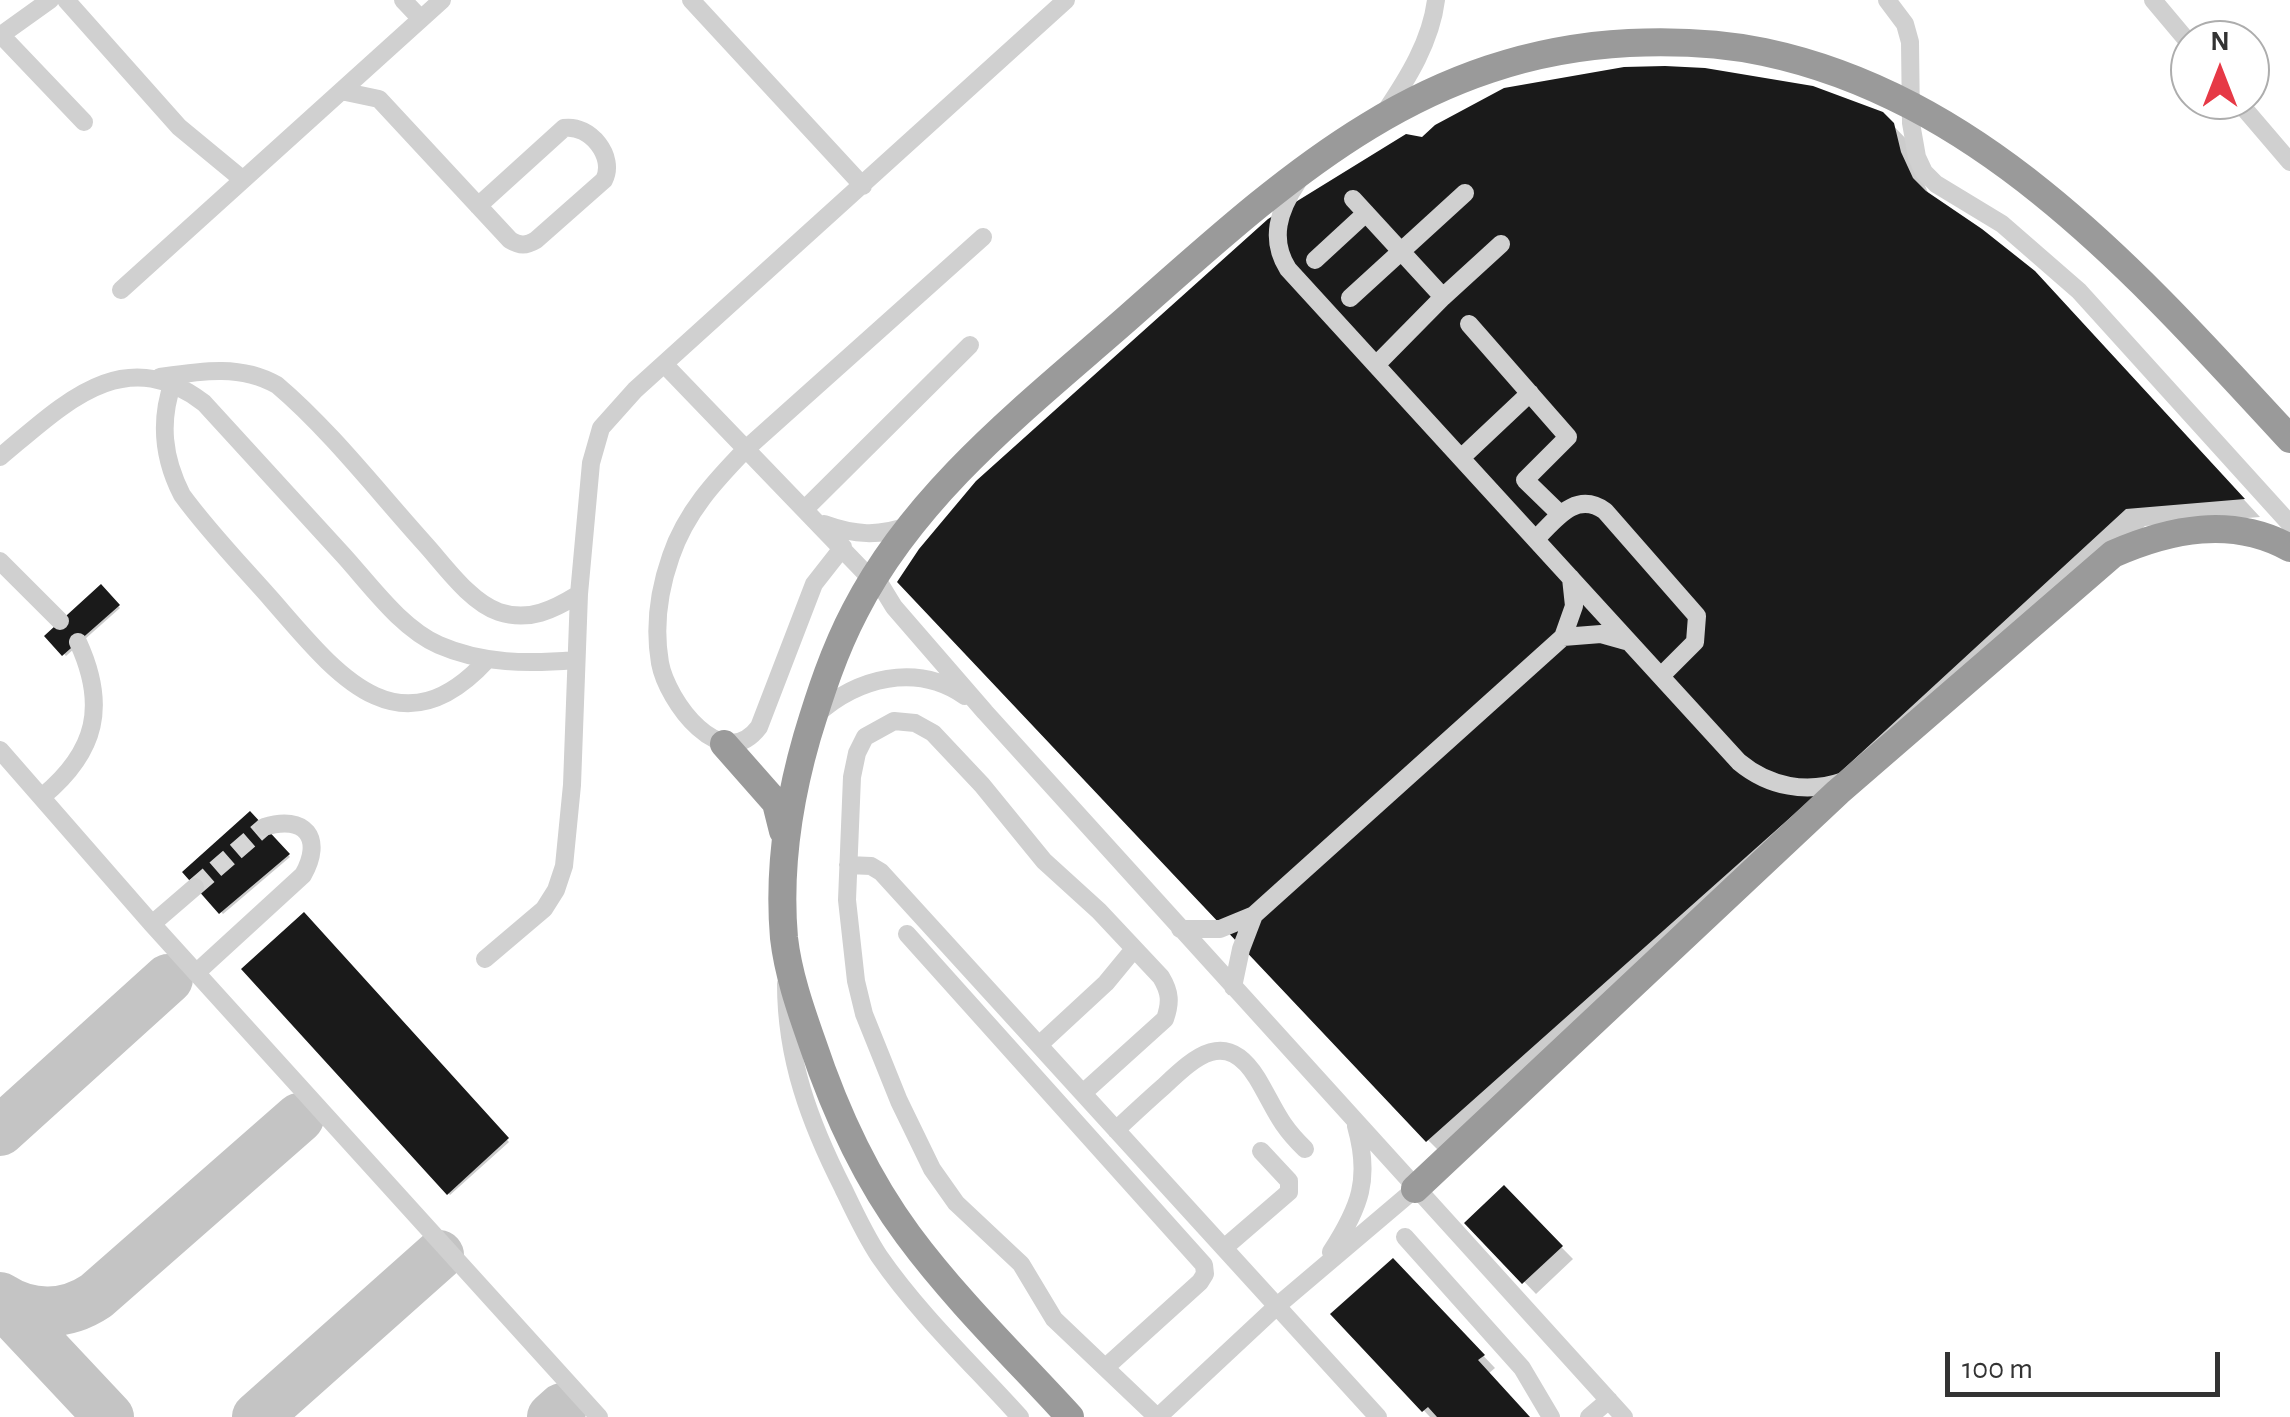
<!DOCTYPE html>
<style>
body{margin:0}
#map{position:relative;width:2290px;height:1417px;overflow:hidden;background:#fff;font-family:"Alegreya Sans",sans-serif}
canvas{display:block}
.north{position:absolute;left:2170px;top:20px;width:100px;height:100px;box-sizing:border-box;background:#fff;border:2px solid #adadad;border-radius:50%;rotate:0deg;font-size:28px;font-weight:700;line-height:40px;text-align:center;color:#333}
.north::after{content:'';display:block;margin:auto;width:35px;height:45px;background:#e63946;clip-path:polygon(50% 0,100% 100%,50% 72%,0 100%)}
.scale{position:absolute;left:1945px;top:1352px;width:275px;height:45px;box-sizing:border-box;border:5px solid #333;border-top:0;padding-left:12px;font-size:30px;line-height:35px;white-space:nowrap;color:#333;-webkit-text-stroke:8px #fff;paint-order:stroke}
</style>
<div id="map">
<canvas width="2290" height="1417"></canvas>
<div class="north">N</div>
<div class="scale">100 m</div>
</div>
<script>
const context = document.querySelector('canvas').getContext('2d');
context.lineJoin = 'round';
function fill(path, color) {
  context.fillStyle = color;
  context.fill(path, 'evenodd');
}
function trace(path, color, width, dash) {
  context.strokeStyle = color;
  context.lineWidth = width;
  context.lineCap = dash ? 'butt' : 'round';
  context.setLineDash(dash || []);
  context.stroke(path);
}
const shadow = new Path2D(`
 M1882 114 1912 145 1919 172 1930 197 2053 293 2260 517 2145 526 1828 818 1446 1158 1428 1140 1423 140Z
 M101 587 120 608 66 656 48 636Z
 M250 814 290 857 223 914 185 872Z
 M304 916 509 1142 450 1195 245 969Z
 M1504 1189 1573 1259 1536 1294 1468 1223Z
 M1393 1261 1495 1368 1488 1374 1528 1417H1430L1334 1314Z`);
const taxiway = new Path2D(`
 M0 1131 168 979
 M0 1297C31 1317 66 1316 96 1296L299 1118
 M0 1301 109 1417
 M257 1417 439 1255
 M552 1417 562 1408`);
const building = new Path2D(`
 M1665 66 1705 68 1813 86 1883 112 1894 123 1901 152 1913 178 1926 191 1982 229 2035 271 2245 499 2126 509 1810 800 1426 1142 897 582 919 549 976 481 1268 219 1406 134 1422 137 1435 125 1504 88 1624 67Z
 M101 584 120 605 62 656 44 636Z
 M250 811 290 854 219 914 182 872Z
 M304 912 509 1138 447 1195 241 969Z
 M1504 1185 1563 1246 1522 1284 1464 1223Z
 M1393 1258 1485 1355 1478 1360 1530 1417H1437L1428 1407 1422 1412 1330 1314Z`);
const minorTunnel = new Path2D(`
 M195 887 264 827`);
const minor = new Path2D(`
 M66 0 179 127 242 179
 M403 0 421 19
 M691 0 863 186
 M1887 0 1905 24 1910 42 1911 123 1917 157 1924 172 1936 184 2002 224 2079 291 2290 524
 M2153 0 2190 44
 M0 34 84 122
 M1 35 50 0
 M341 91 379 99 510 240C520 246 526 246 536 240L604 180C616 157 590 124 564 128L478 206
 M2237 100 2290 162
 M1385 112C1408 78 1431 41 1436 0
 M1297 183C1279 210 1269 239 1288 269L1739 762C1769 787 1807 794 1844 781
 M1353 199 1443 297 1501 244
 M1315 260 1366 213
 M121 290 442 0
 M1350 298 1465 193
 M1469 324 1568 437 1525 480 1560 514
 M664 364 872 580
 M1376 365 1443 297
 M160 377C200 371 241 364 277 385 330 430 378 492 425 544 445 566 470 602 499 612 529 622 553 610 579 594
 M173 382C159 422 163 458 182 495 209 532 242 566 272 600 334 671 398 757 487 660
 M0 457C63 405 123 341 204 403 251 454 297 505 344 556 372 587 401 628 439 645 482 664 529 664 575 660
 M1461 458 1530 393
 M806 508 970 345
 M824 524C854 535 879 537 910 525
 M1536 539C1555 520 1576 490 1605 511L1697 616 1695 642 1661 676
 M843 547 814 584 759 727C722 776 667 701 660 663 654 628 659 590 671 556 686 512 715 481 746 449L983 237
 M0 561 60 621
 M875 576 894 607 985 712 1624 1417
 M1563 637 1601 634 1626 641
 M816 715C857 678 916 662 965 696
 M0 750 152 924 599 1417
 M43 796C97 751 107 705 78 642
 M848 865 871 866 881 872 1378 1417
 M152 924 195 887
 M1180 929H1220L1254 915 1563 637 1574 606 1571 578
 M907 934 1204 1265 1205 1274 1200 1282 1106 1367
 M485 959 544 909 556 890 564 866 572 785 579 594 591 463 601 428 635 390 1066 0
 M196 973 303 875C324 838 305 814 264 827
 M786 984C786 1059 810 1123 843 1188 854 1211 865 1235 879 1256 919 1314 973 1365 1020 1417
 M1233 987 1241 949 1254 915
 M1039 1045 1106 983 1134 949
 M1083 1093 1165 1019C1171 1002 1170 992 1161 977L1099 911 1044 861 982 785 933 733 915 723 894 721 865 737 857 753 852 777 847 900 856 981 864 1014 899 1101 932 1169 956 1203 1021 1264 1054 1319 1157 1417
 M1116 1130C1132 1115 1147 1101 1163 1087 1194 1058 1225 1027 1257 1078 1275 1108 1278 1123 1305 1149
 M1405 1237 1522 1368 1551 1417
 M1224 1248 1289 1192V1181L1261 1151
 M1331 1252C1360 1207 1371 1179 1356 1126
 M1158 1417 1277 1306 1415 1189
 M1589 1417 1609 1400`);
const highway = new Path2D(`
 M724 744 776 803 783 831
 M1415 1189 1838 792 2113 554C2170 529 2232 516 2290 548
 M1070 1417C1016 1358 956 1300 908 1235 865 1177 835 1111 812 1042 800 1008 788 973 784 938 778 869 788 803 807 737 820 694 834 651 855 611 917 490 1030 404 1130 316 1282 182 1416 54 1629 43 1674 41 1721 43 1764 52 1986 99 2143 280 2290 439`);
fill(shadow, '#0003');
trace(taxiway, '#c4c4c4', 50);
fill(building, '#1a1a1a');
trace(minorTunnel, '#d6d6d6', 18, [18, 9]);
trace(minor, '#d0d0d0', 18);
trace(highway, '#9a9a9a', 28);
</script>
